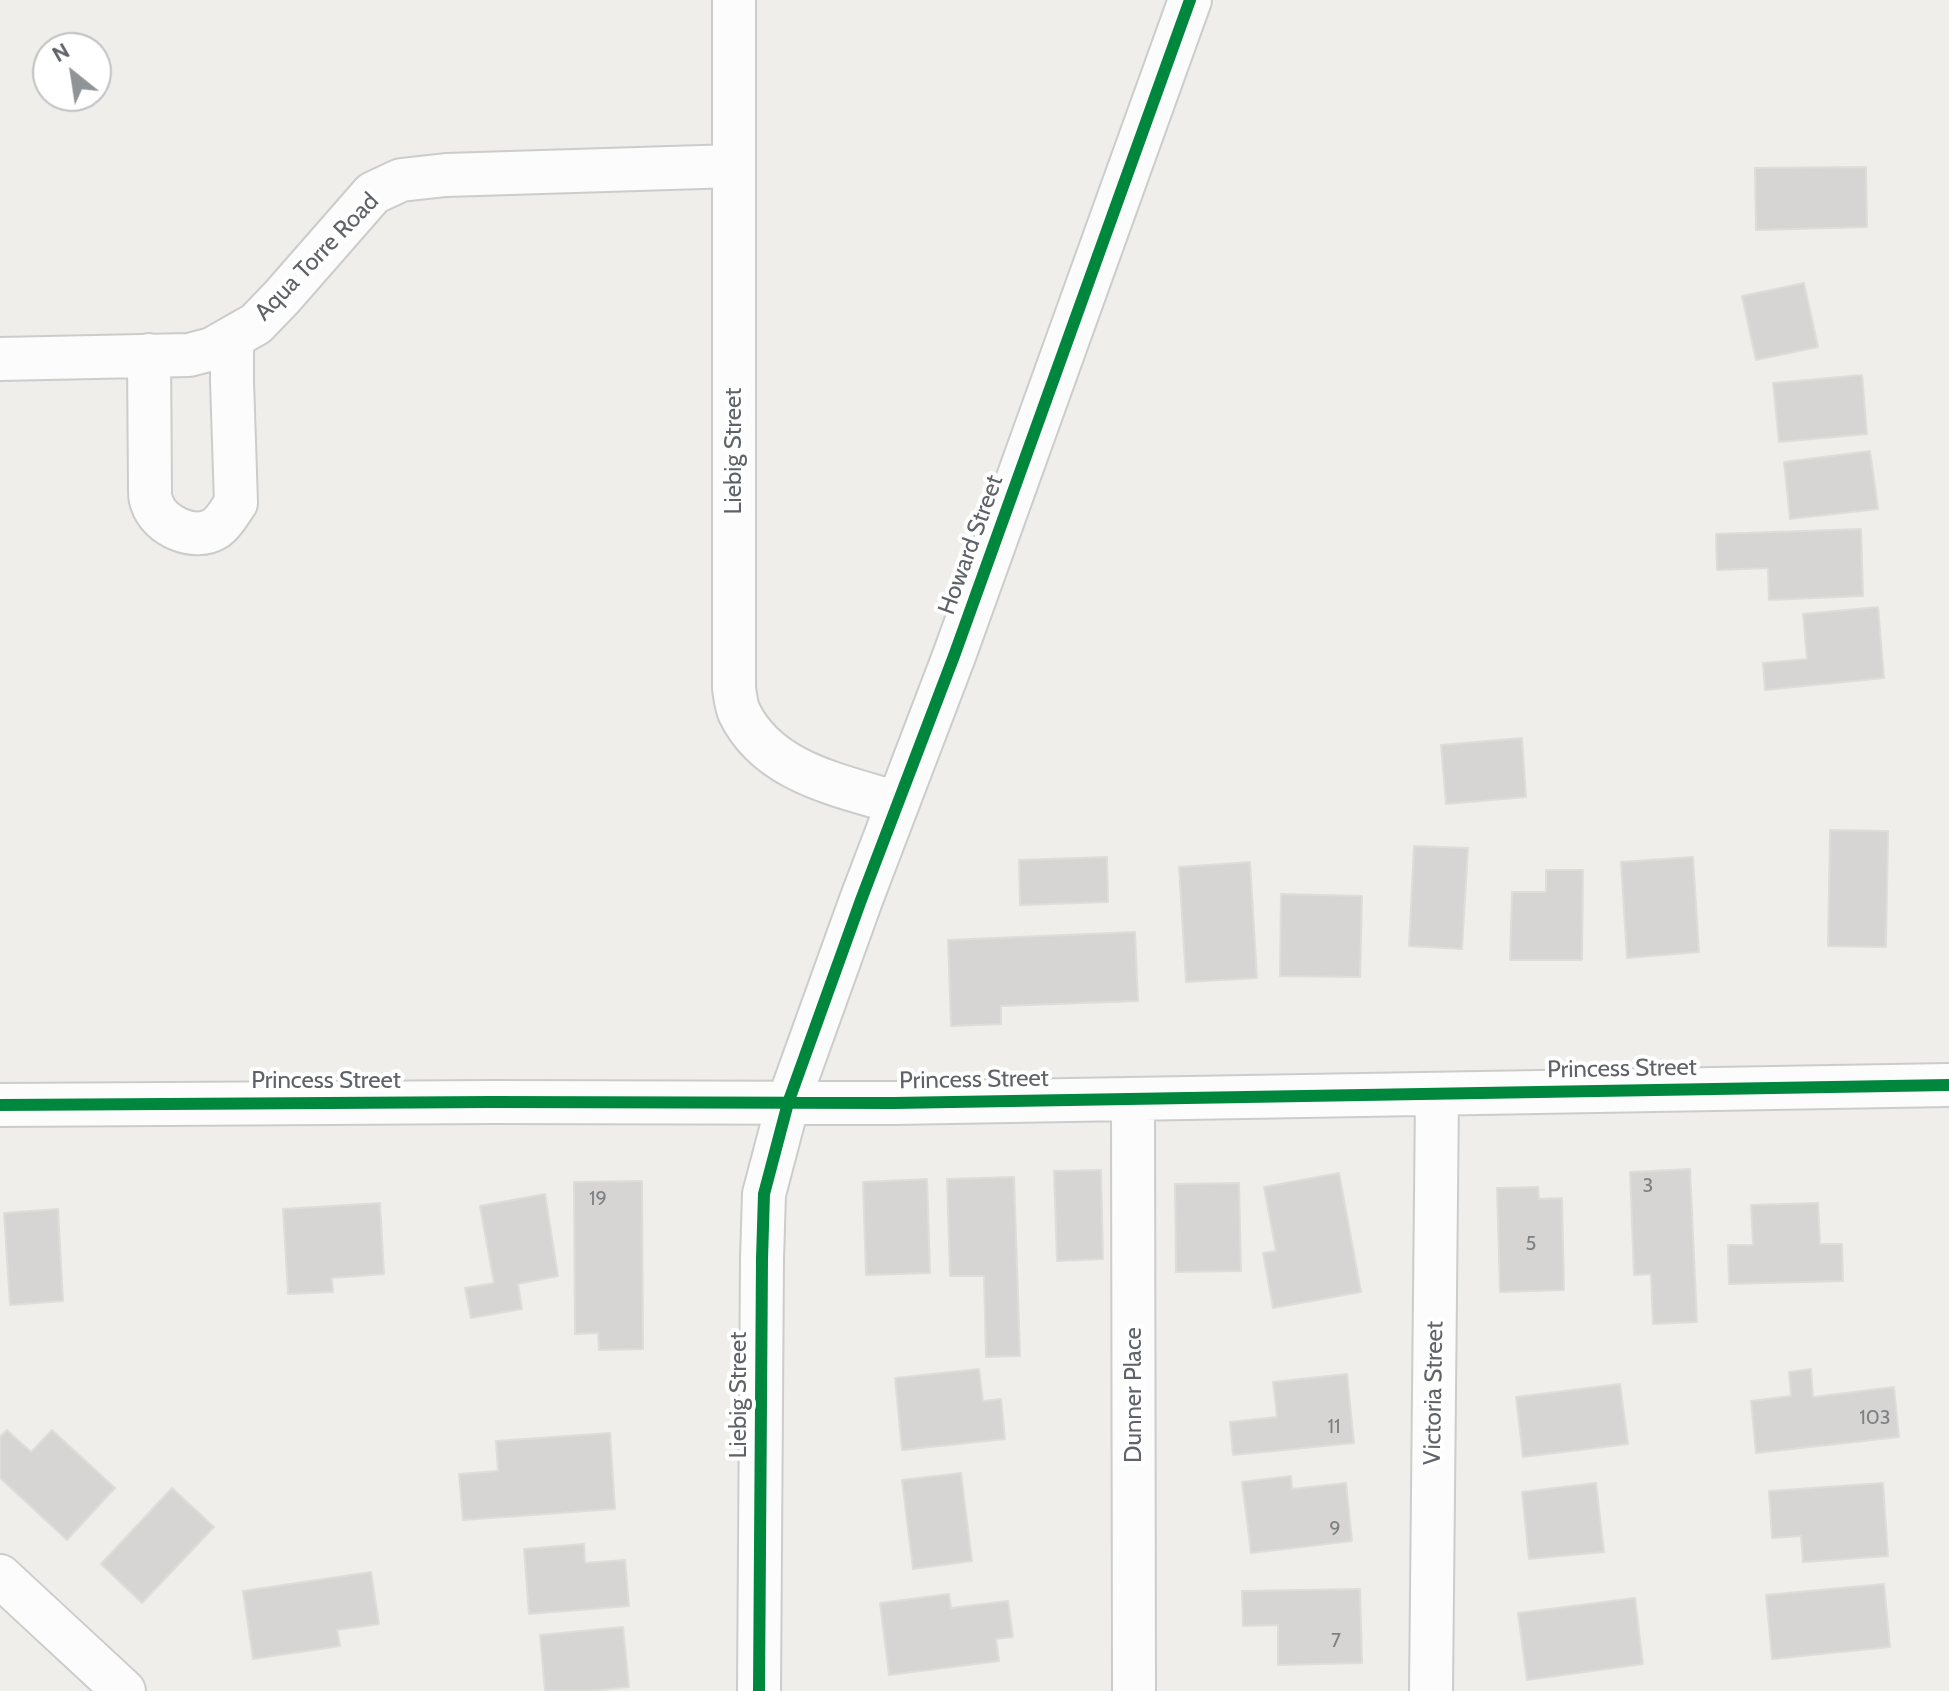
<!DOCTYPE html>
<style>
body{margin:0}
#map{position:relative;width:1949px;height:1691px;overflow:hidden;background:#efeeea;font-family:Cabin,sans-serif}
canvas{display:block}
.north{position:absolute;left:32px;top:32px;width:80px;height:80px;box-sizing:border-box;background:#fff;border:2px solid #bfc1c3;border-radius:50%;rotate:330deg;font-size:22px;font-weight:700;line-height:32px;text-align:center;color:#5f6368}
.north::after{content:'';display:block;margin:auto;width:28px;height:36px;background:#919496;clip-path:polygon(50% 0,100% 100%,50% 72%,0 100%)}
</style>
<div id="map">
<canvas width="1949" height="1691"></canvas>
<div class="north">N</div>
</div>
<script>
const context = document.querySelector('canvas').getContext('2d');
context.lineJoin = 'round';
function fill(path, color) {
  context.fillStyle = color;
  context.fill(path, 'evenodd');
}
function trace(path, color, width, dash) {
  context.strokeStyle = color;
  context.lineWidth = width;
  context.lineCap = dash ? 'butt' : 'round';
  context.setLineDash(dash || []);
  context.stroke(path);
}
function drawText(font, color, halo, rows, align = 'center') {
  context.font = font + ' Cabin,sans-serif';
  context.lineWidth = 8;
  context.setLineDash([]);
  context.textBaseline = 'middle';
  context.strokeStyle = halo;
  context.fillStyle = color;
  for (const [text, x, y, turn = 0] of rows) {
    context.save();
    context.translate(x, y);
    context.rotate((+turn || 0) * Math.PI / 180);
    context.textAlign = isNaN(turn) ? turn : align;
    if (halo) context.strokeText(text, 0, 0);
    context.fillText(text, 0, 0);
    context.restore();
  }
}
const building = new Path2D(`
 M1866 167 1867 227 1756 230 1755 168Z
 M1804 283 1818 347 1756 360 1742 296Z
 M1862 375 1867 434 1779 442 1773 383Z
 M1870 451 1878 509 1790 519 1784 462Z
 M1861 529 1863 596 1769 600 1768 568 1717 570 1716 534Z
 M1878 607 1884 678 1765 690 1763 663 1807 659 1803 614Z
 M1522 738 1526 797 1446 804 1441 745Z
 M1830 830 1888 831 1886 947 1828 946Z
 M1414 846 1468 848 1462 949 1409 946Z
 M1107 857 1108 902 1020 905 1019 860Z
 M1693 857 1699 952 1627 958 1621 862Z
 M1250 862 1257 978 1186 982 1179 867Z
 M1546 870H1583L1582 960H1510L1512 892H1546Z
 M1281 894 1362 896 1360 977 1280 976Z
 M1135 932 1138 1001 1001 1006V1024L951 1026 948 940Z
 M1690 1169 1697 1322 1653 1324 1651 1274 1634 1275 1630 1172Z
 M1101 1170 1103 1259 1057 1261 1054 1171Z
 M1339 1173 1361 1292 1273 1308 1263 1253 1276 1251 1264 1187Z
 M1014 1177 1020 1356 986 1357 984 1276H950L947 1179Z
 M927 1179 930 1273 866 1275 863 1182Z
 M642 1181 643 1349 599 1350 598 1333 575 1334 574 1182Z
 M1239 1183 1241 1271 1176 1272 1175 1184Z
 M1538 1187 1539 1199 1562 1198 1564 1290 1500 1292 1497 1188Z
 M545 1194 558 1276 518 1284 522 1309 471 1318 465 1288 494 1283 480 1206Z
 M380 1203 384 1274 332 1278 333 1292 288 1294 283 1209Z
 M1818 1203 1820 1244H1842L1843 1281 1729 1284 1728 1245H1753L1751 1205Z
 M58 1209 63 1301 10 1305 4 1213Z
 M979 1369 983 1401 1001 1399 1005 1439 902 1450 895 1378Z
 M1811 1369 1813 1397 1894 1387 1899 1437 1756 1453 1751 1401 1791 1396 1789 1372Z
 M1347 1374 1354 1443 1233 1455 1230 1422 1277 1417 1273 1382Z
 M1620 1384 1628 1444 1523 1457 1516 1397Z
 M7 1430 31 1452 52 1430 115 1488 67 1540 0 1478V1437Z
 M610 1433 615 1509 463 1520 459 1474 498 1471 496 1441Z
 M961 1473 972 1561 913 1569 902 1480Z
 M1291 1476 1292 1489 1346 1483 1352 1541 1251 1553 1242 1482Z
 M1596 1483 1604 1552 1529 1559 1522 1492Z
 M1883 1483 1888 1556 1803 1562 1801 1536 1772 1538 1769 1491Z
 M172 1488 214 1527 142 1603 101 1564Z
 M584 1544 585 1563 625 1560 629 1606 529 1614 524 1549Z
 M371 1572 379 1624 337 1630 340 1646 253 1659 243 1591Z
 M1884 1584 1890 1647 1772 1659 1766 1595Z
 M1360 1589 1362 1663 1278 1665V1625L1243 1626 1242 1591Z
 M949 1594 951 1608 1008 1601 1013 1637 996 1639 999 1661 889 1675 880 1603Z
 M1635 1598 1643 1664 1527 1680 1518 1613Z
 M623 1627 629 1687 589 1691H545L540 1635Z`);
const minor = new Path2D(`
 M734 0V688C735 695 736 705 739 712 768 773 840 785 897 803
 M149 355 150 491C150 495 150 499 152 503 159 526 195 542 216 528 225 522 230 511 236 503L232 381V338
 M0 359 189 355 212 349 256 324 282 297 373 193 401 180 446 175 734 166
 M1133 1099 1134 1691
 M0 1105 492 1102 894 1103 1949 1085
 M0 1576 124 1691
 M759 1691 762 1259 764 1194 788 1103 861 900 954 656 1190 0
 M1431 1691 1437 1095`);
const cycleway = new Path2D(`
 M0 1105 492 1102 894 1103 1949 1085
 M759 1691 762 1259 764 1194 788 1103 861 900 954 656 1190 0`);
const numberNames = [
 ["3",1648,1186],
 ["19",598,1199],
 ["5",1531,1244],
 ["103",1875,1418],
 ["11",1334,1427],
 ["9",1335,1529],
 ["7",1336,1641]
];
const streetNames = [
 ["Aqua Torre Road",317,257,-46],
 ["Liebig Street",734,451,-90],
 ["Howard Street",971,545,-70],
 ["Princess Street",1622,1069,-1],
 ["Princess Street",974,1080,-1],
 ["Princess Street",326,1081],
 ["Victoria Street",1434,1393,-89],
 ["Liebig Street",739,1395,-90],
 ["Dunner Place",1134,1395,-90]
];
fill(building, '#d6d5d3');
trace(building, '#deddd9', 2);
trace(minor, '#cbcccc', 46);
trace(minor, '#fdfcfc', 42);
trace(cycleway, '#00873e', 12);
drawText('20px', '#7e8184', null, numberNames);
drawText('24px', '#5f6368', '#fff', streetNames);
</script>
